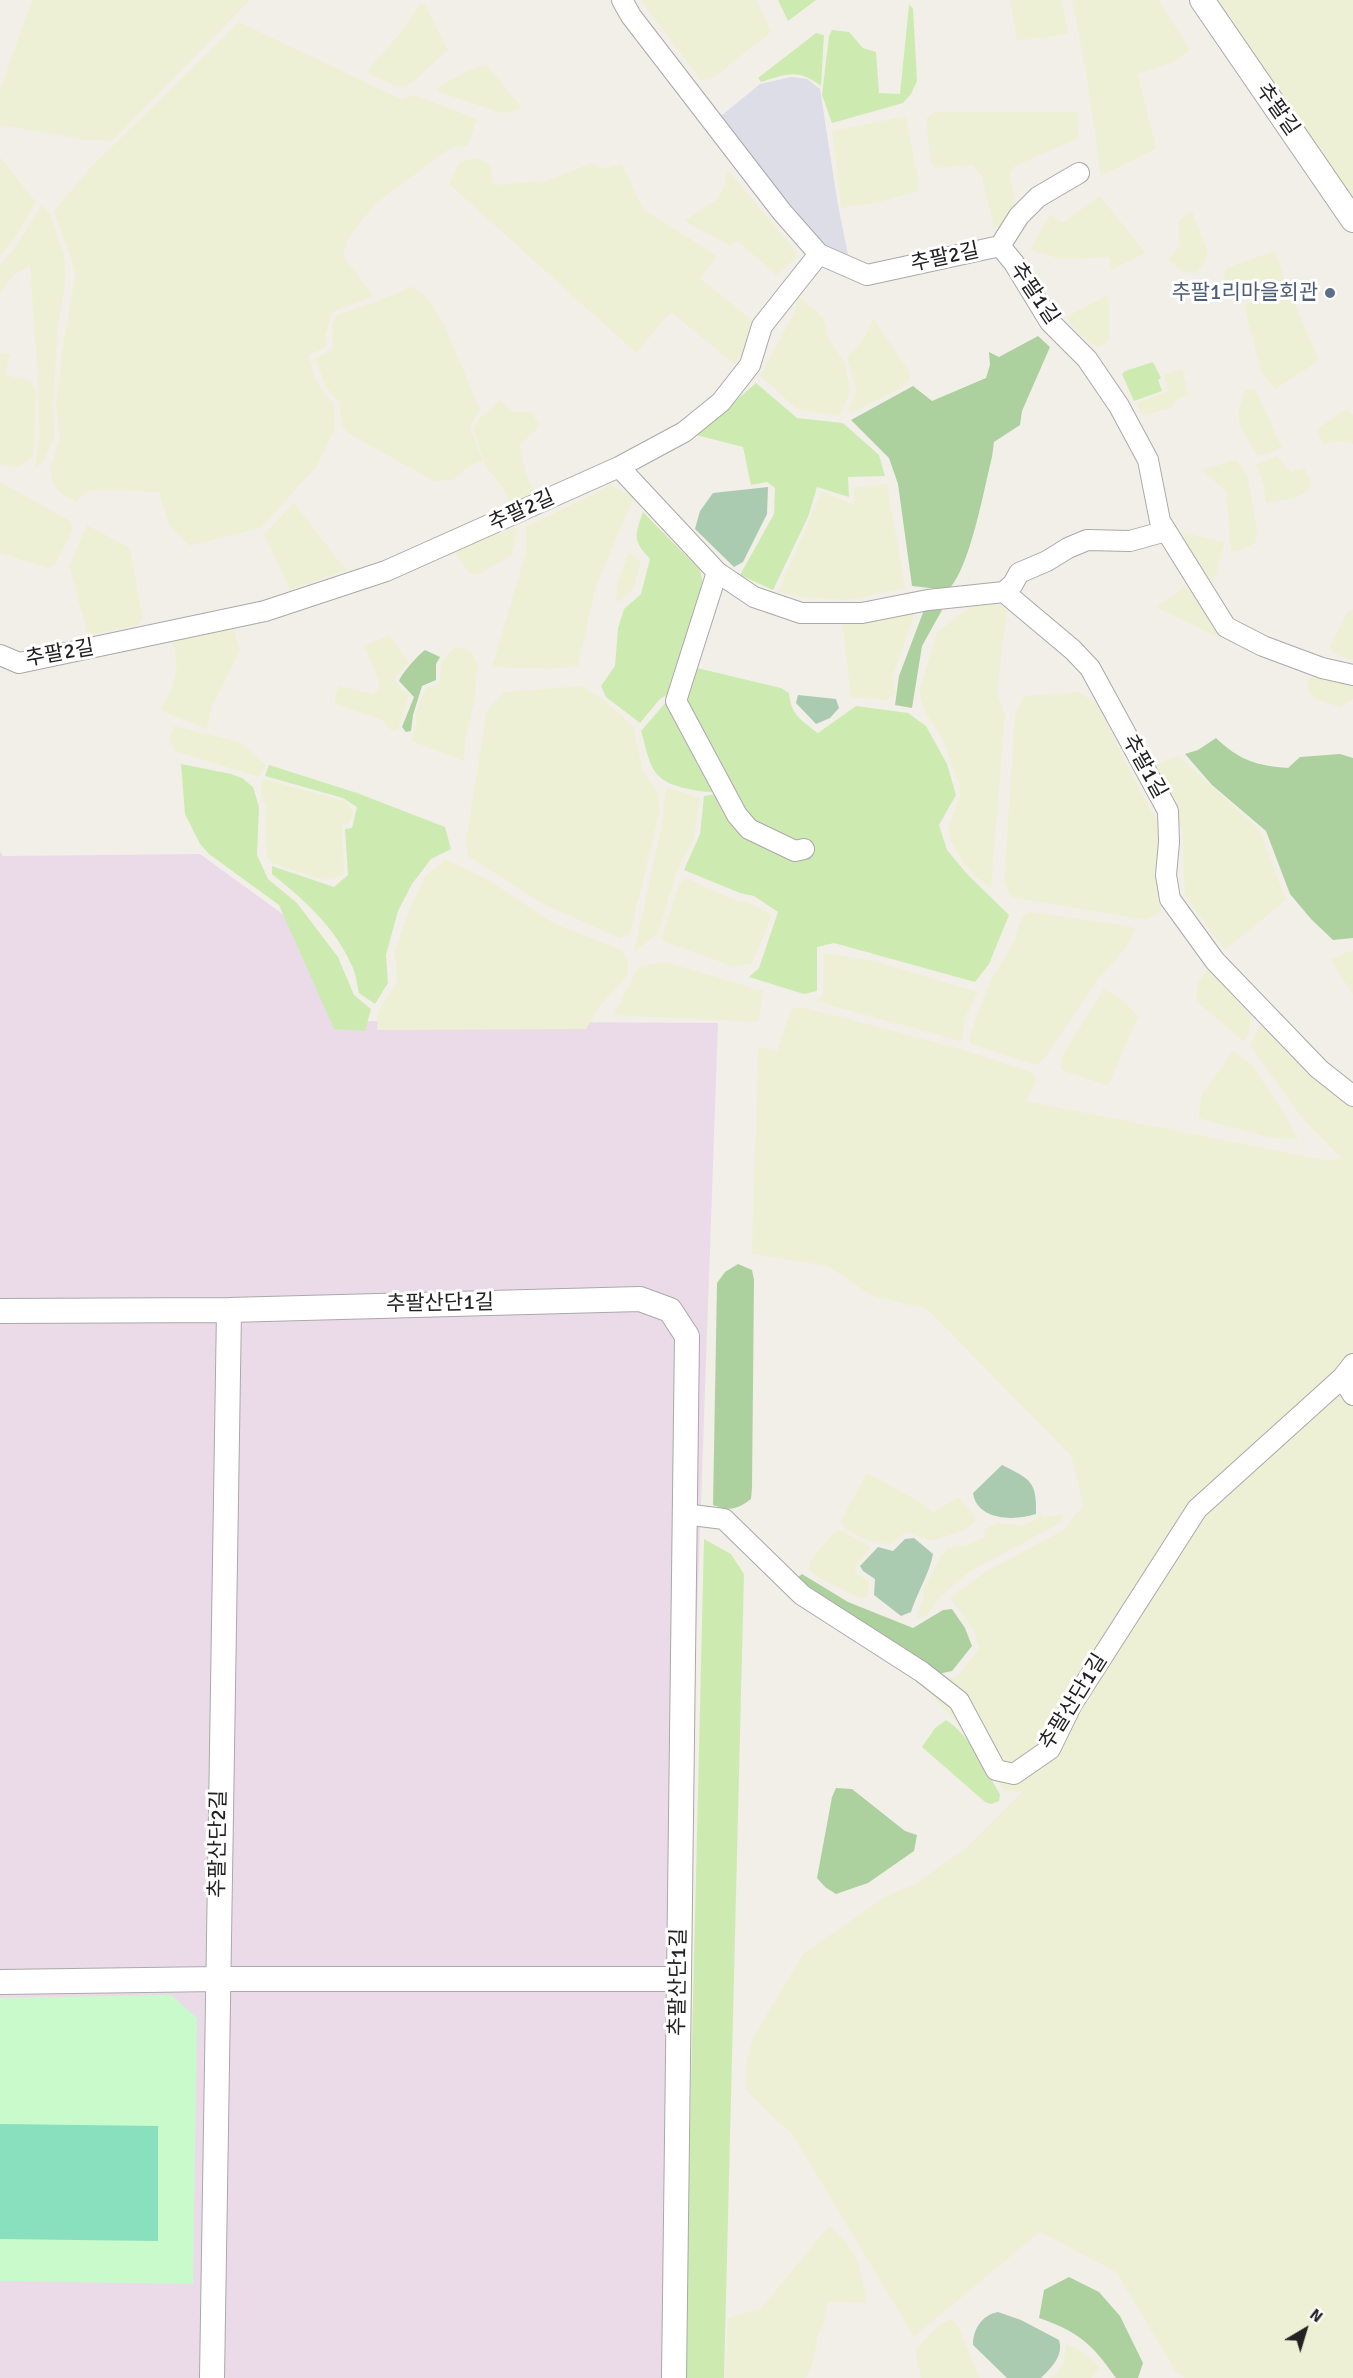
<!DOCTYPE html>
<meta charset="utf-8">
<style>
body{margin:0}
#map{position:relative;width:1353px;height:2378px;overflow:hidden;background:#f2efe9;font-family:Signika,sans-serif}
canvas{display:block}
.north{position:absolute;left:1275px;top:2300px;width:60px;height:60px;-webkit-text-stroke:4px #fff;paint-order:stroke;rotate:38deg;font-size:16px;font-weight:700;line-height:24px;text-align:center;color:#222}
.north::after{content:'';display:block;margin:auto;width:21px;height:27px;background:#222;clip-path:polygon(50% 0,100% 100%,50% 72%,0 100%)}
</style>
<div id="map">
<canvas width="1353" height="2378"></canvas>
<div class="north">N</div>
</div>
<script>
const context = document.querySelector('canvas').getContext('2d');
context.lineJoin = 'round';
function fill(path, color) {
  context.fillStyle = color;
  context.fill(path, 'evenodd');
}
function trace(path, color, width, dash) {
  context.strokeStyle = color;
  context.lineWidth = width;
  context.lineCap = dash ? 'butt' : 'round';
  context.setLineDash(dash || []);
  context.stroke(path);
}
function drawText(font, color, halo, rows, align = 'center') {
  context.font = font + ' Signika,"Noto Sans KR",sans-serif';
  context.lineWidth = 6;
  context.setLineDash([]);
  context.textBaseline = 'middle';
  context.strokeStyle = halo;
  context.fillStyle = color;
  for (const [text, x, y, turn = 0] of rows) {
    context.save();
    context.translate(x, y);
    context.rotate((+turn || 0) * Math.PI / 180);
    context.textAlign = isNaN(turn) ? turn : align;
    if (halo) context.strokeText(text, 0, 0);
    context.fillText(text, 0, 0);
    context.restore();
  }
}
const industrial = new Path2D(`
 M0 851 3 856 200 854 288 918 340 1021 718 1023 670 2378H0Z`);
const farmland = new Path2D(`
 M32 0H250L112 141 87 140 0 125V90Z
 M640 0H757L771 32 716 76 701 80Z
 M1010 0H1061L1069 34 1017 41Z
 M1072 0H1159L1190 50 1174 62 1138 74 1156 149 1101 176 1086 73Z
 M1204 0H1353V211Z
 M420 4H425L448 50 414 81 404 86H396L369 74V68L401 32Z
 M239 22 401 99 414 95 477 119 468 146 452 147 374 205 346 242 343 256 370 291 372 297 332 312 325 336 326 347 309 355 314 376 324 394 334 403 335 428 317 466 261 528 189 546 169 525 159 492 89 490 76 502 62 494 53 485 50 467 60 438 56 406 62 351 76 273 54 211 90 168Z
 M487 65 522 108 516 111 501 113 436 91 439 86 467 71Z
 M935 112H1077L1079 138 1015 166 1010 173 1016 208 1000 227H994L981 175 973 165 934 168 931 164 926 119Z
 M906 116 919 185 917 192 879 202 841 208 832 131Z
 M0 157 36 202 16 236 0 256Z
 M478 158 490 165 494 185 546 181 592 163 600 169 622 164 643 209 717 256 700 278 754 322 745 350 734 364 671 312 636 353 449 184 460 162Z
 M728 170 797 253 795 259 776 275 738 241 729 245 684 221 716 200 724 187Z
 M1100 196 1146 253 1111 270 1109 257 1061 259 1030 250 1050 214 1062 223Z
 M42 204 50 214 64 255 66 278 57 336 53 406 55 436 43 462 35 468 39 435 38 383 30 265 14 275 0 293V265L15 247Z
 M1192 211 1208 253 1204 263 1195 273 1181 271 1168 259 1179 247V220Z
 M1275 251 1285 281 1244 298 1236 288 1223 282 1226 268Z
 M1287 285 1318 358 1316 363 1275 389 1261 372 1244 306 1250 301Z
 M411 286 427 297 446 328 480 410 470 427 483 461 470 465 453 480 433 481 348 433 342 427 339 402 326 387 315 359 332 349 333 322 337 315 399 293Z
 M1109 294V340L1105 344 1097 347 1079 334 1066 317Z
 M798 296 823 317 828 338 844 361 851 391 839 416 797 409 760 376 795 311Z
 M873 318 909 371 910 379 903 387 853 412 848 411 856 391 847 357 865 337Z
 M0 353 10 354 5 375 31 381 36 393 33 456 26 463 15 467 0 464Z
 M1182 369 1189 394 1176 400 1171 408 1143 415 1136 403 1168 391 1164 375Z
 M1255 388 1282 448 1264 455H1257L1240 426 1238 412 1245 390Z
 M500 400 514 413 526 411 532 413 540 426 519 446 526 474 536 495 511 504 503 488 486 467 473 429 480 418Z
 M1347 408 1353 415V444L1339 441 1323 445 1317 429Z
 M1277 456 1291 472 1304 468 1311 481 1308 491 1295 498 1266 503 1264 486 1256 464Z
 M1235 460 1242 466 1248 478 1257 529 1255 543 1244 549 1231 552 1226 491 1201 470Z
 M0 482 71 521 73 530 54 566 48 568 0 553Z
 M887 484 905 588 848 600 811 598 778 592 822 491 854 505V487Z
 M611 485 634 497 596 586 578 666 549 669 492 667 526 552V527Z
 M294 503 346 570 290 590 264 534Z
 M87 525 130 548 143 618 138 625 88 635 69 566Z
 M518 527 511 556 478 575 470 574 455 553 467 544Z
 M1182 532 1225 542 1213 584 1187 548Z
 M629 552 641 563 634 588 618 603 616 598 618 581Z
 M1184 585 1214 617 1221 630V639L1156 607 1178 592Z
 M975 603H997L1007 610 997 692 1005 717 991 889 975 876 961 859 950 840 948 828 960 795 959 783 942 739 924 710 919 691 937 632Z
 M1353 609V660L1332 653 1330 646 1348 611Z
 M916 610 892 678 896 693 886 700 851 697 842 622Z
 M228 627 234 628 240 650 212 706 207 729 164 712 161 709 171 691 177 666 173 642Z
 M389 635 409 662 408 665 398 674 394 681 409 695 398 730H391L382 720 336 704 334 698 339 686 372 694 378 690 380 683 364 646Z
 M454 648H465L471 652 478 665 475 699 466 738 464 761 411 741 417 722 415 714 426 688 437 685 440 680 441 662Z
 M1311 674 1353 685V699L1340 707 1317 700 1309 693 1307 685Z
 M582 686 604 700 633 726 643 770 659 794V813L630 934 619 938 543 904 468 856 466 838 487 710 505 692Z
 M1078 692 1097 703 1127 765 1157 821 1161 911 1147 920 1011 897 1004 883 1015 715 1024 696Z
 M174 726 240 742 266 765 259 777 174 751 169 740Z
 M1178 756 1259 829 1286 900 1225 950 1185 896 1182 829 1152 766Z
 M263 779 344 801 353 811 349 824 342 825 344 875 324 880 272 863 267 857 266 804 262 800 261 787Z
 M666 787 700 798 694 838 677 871 658 934 634 952 661 829Z
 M445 859 490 881 555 924 622 950 629 963 627 976 601 1005 586 1029 377 1030 378 1014 384 1000 397 983 395 951 406 918 424 878Z
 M685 878 735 900 748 902 772 915 752 964 732 966 665 942 661 938 679 884Z
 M1030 912 1124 925 1136 929 1125 949 1099 978 1044 1059 1036 1065 971 1044 969 1038 989 984 1015 939 1022 915Z
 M1353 950V995L1330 959Z
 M824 953 878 962 978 992 966 1016 961 1041 814 1001 823 995Z
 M665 962 764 991 758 1022 614 1015 638 967Z
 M1209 969 1251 1016 1249 1034 1244 1042 1196 1001 1198 982Z
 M1104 988 1125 1002 1138 1017 1108 1086 1061 1070V1058Z
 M802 1007 958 1048 1034 1073 1036 1083 1026 1101 1325 1160 1342 1159 1303 1119 1250 1046 1262 1020 1353 1104V2378H1185L1176 2372 1116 2272 1040 2232 914 2337 790 2131 772 2117 746 2090 747 2062 753 2037 803 1954 886 1896 917 1883 967 1847 1022 1792 1004 1791 969 1736 929 1693 943 1680 958 1676 979 1649 974 1630 950 1598 985 1572 1064 1530 1083 1505 1072 1457 927 1309 872 1296 828 1266 752 1254 758 1047 777 1051 791 1009Z
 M1232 1050 1252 1065 1286 1116 1298 1140 1268 1137 1198 1118 1202 1093 1225 1063Z
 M866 1474 874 1476 923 1504 933 1512 959 1497 975 1515V1522L965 1530 931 1541 906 1532 890 1545 865 1539 845 1529 841 1521Z
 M1041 1512 1042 1517 1064 1514 1060 1523 969 1572 942 1595 926 1616 916 1618 923 1600 924 1588 940 1557 948 1548 967 1545 984 1537 985 1529 997 1523 1022 1525 1035 1520Z
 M839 1529 871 1547 855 1568 856 1573 869 1581 868 1597 861 1599 819 1578 809 1570 810 1561 835 1531Z
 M829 2226 847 2243 858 2260 867 2303 827 2302 823 2327 819 2332 812 2366 805 2378H725L728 2318 761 2308Z
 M952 2319 958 2326 980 2378H921L915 2350 940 2324Z
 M1066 2344 1081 2351 1100 2367 1092 2378H1050L1059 2370 1064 2361Z`);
const grass = new Path2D(`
 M778 0H816L788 21Z
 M909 5 913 8 917 81 911 94 903 103 832 123 822 95 829 36 832 30 849 32 863 48 876 52 879 93 900 94Z
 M816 33 824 35 821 86C798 68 787 74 761 82L758 78Z
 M1153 362 1161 378 1158 380 1162 391 1134 401 1122 374 1125 371Z
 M756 383 797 418 843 423 879 455 885 476 848 477 849 497 817 487 808 517 773 590 740 575 774 514 775 488 767 482 751 485 743 447 696 435Z
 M643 512 700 570 704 588 668 694 659 700 640 723 606 697 601 686 615 666 618 628 624 609 641 594 650 559C632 540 635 535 643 512Z
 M697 668 781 688 789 693C791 715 801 720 818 733L856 706 908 713 926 726 947 764 956 795 939 825 947 850 967 874 1009 915 989 964 975 982 834 943 817 947V991L804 994 749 977 759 968 778 912 754 896 740 893 684 870 700 834 704 796 718 794 687 702Z
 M667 701 714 792C702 792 692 790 680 787 648 778 650 760 641 731Z
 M181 764 231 774 242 778 253 787 259 807 257 855 268 879 297 903 338 957 354 995 371 1009 365 1031 334 1029 279 905 209 854 200 844 185 814Z
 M269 765 357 793 445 827 451 849 431 859 412 884 398 911 386 955 388 983 375 1004 359 993C357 985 356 974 352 966 335 927 304 900 272 874V866L334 887 348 875 345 829 352 828 357 807 343 798 265 776Z
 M704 1539 731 1554 744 1574 724 2378H684Z
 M946 1720C971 1736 985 1770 1000 1794L999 1801 991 1804 985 1802 922 1747 935 1728Z`);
const forest = new Path2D(`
 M1038 336 1050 347 1022 411 1020 425 994 442 992 457C984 489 970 569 948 590L912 586 898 484 889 458 851 420 913 386 932 401 986 378 990 365 989 352 999 357Z
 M924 610H942L922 646 912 708 895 705 899 676Z
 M425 650 440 657 436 664V680L422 686 413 715 411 731 406 732 402 727 414 697 399 681C402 673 418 655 425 650Z
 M1216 738C1239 760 1257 766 1288 768L1300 757 1340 754 1353 758V938L1333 940 1311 919 1290 894 1266 831 1212 785 1185 754 1198 750Z
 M738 1264 752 1270 754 1280 752 1488 751 1499C737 1510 729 1511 713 1505L717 1283 725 1272Z
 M802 1574 848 1602 913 1628 943 1610 952 1609 965 1628 972 1646 952 1671 938 1674 812 1591 797 1578Z
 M836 1788 852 1789 905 1831 917 1835 914 1851 868 1883 836 1894 825 1887 817 1878 832 1797Z
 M1069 2277 1099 2292 1120 2316 1143 2363 1138 2378H1116C1092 2344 1079 2332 1039 2318L1044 2290Z`);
const cemetery = new Path2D(`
 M768 487 767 514 743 562 734 567 695 529 700 511 713 493Z
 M798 695 836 699 839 708 830 718 816 724 796 703Z
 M1002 1465C1030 1479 1037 1481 1036 1514 1015 1521 977 1521 973 1493Z
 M914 1538 933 1554C930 1572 917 1593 911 1612L901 1616 874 1595 875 1579 863 1571 860 1566 878 1547 893 1551 905 1539Z
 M998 2312 1021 2320 1059 2340C1064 2356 1051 2368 1041 2378H1007L973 2345C973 2329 982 2315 998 2312Z`);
const park = new Path2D(`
 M171 1995 197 2018 193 2284 0 2281V1998Z`);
const pitch = new Path2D(`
 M0 2124 158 2126V2241L0 2239Z`);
const plaza = new Path2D(`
 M791 77 807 79 820 89 838 205 848 255 830 250 815 234 766 176 721 116 760 84Z`);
const minor = new Path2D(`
 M622 0 631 16 782 212 819 254 867 275 1000 246 1019 216 1038 197 1079 173
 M1000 246 1014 263 1050 322 1087 359 1119 406 1148 460 1160 521 1226 627 1263 646 1322 668 1353 675
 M619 467 684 432 721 402 750 365 762 326 819 254
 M1166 531 1130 541 1087 540 1068 548 1047 561 1019 573 1013 584 1004 592 1073 650 1090 668 1168 811 1169 842 1166 875 1170 899 1215 961 1319 1069 1353 1096
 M717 572 676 701 737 815 749 829 795 851 804 849
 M0 655 19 663 265 611 386 571 619 467 717 572 754 597 801 613H862L928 600 1004 592
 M1342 1378 1353 1395
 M684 1514 724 1519 802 1595 922 1672 959 1701 996 1770 1014 1774 1050 1749 1072 1704 1197 1509 1342 1378 1353 1364`);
const tertiary = new Path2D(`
 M1202 0 1353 220
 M0 1311 229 1310 640 1299 670 1310 687 1336 674 2378
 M0 1982 217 1979H679
 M212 2378 229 1310`);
const markers = [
 [1330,293,6,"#5c6f8a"]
];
const streetNames = [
 ["추팔길",1277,110,55],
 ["추팔2길",945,258,-12],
 ["추팔1길",1034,294,56],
 ["추팔2길",522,511,-24],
 ["추팔2길",60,654,-10],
 ["추팔1길",1144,767,61],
 ["추팔산단1길",440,1304,-1],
 ["추팔산단1길",1074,1702,-58],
 ["추팔산단2길",219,1844,-89],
 ["추팔산단1길",679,1982,-89]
];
const serviceNames = [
 ["추팔1리마을회관",1318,293]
];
fill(industrial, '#ebdbe8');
fill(farmland, '#eef0d5');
fill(grass, '#cdebb0');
fill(forest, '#add19e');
fill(cemetery, '#aacbaf');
fill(park, '#c8facc');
fill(pitch, '#88e0be');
fill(plaza, '#dddde8');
trace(minor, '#a9a9a9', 22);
trace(tertiary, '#a9a9a9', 26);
trace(minor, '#fff', 20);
trace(tertiary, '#fff', 24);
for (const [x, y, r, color] of markers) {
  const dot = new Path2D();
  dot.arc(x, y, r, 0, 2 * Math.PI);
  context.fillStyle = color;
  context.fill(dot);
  trace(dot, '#fff', 2);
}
drawText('21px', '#222', '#fff', streetNames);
drawText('21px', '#4e5e75', '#fff', serviceNames, 'right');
</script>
